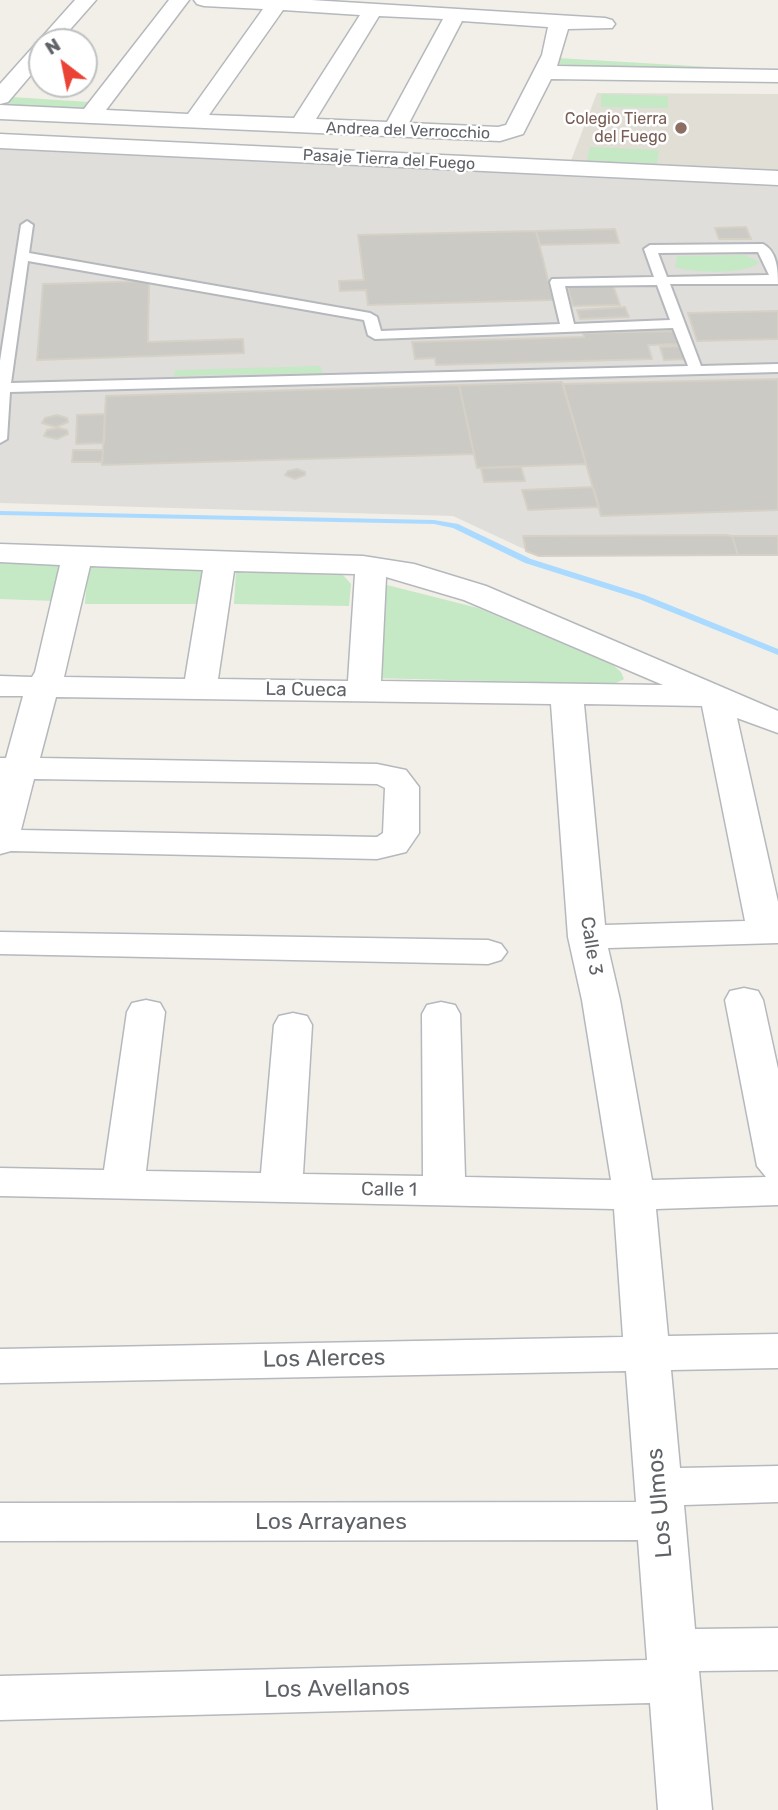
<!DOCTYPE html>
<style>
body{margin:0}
#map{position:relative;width:778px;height:1810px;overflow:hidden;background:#f1efe8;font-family:Rubik,sans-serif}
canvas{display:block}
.north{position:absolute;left:28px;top:28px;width:70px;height:70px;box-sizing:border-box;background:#fff;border:2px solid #bfc1c3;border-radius:50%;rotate:328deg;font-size:19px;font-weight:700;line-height:28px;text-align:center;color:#5f6368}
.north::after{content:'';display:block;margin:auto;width:24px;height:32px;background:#ea4335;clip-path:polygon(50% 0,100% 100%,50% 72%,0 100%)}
</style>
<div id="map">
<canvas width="778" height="1810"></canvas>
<div class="north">N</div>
</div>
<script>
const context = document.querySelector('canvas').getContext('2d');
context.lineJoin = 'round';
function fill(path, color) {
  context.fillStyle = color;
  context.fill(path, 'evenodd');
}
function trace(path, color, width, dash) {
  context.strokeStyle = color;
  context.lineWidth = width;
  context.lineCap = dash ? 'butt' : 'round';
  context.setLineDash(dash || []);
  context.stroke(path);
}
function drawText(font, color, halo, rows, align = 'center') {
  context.font = font + ' Rubik,sans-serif';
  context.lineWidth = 5;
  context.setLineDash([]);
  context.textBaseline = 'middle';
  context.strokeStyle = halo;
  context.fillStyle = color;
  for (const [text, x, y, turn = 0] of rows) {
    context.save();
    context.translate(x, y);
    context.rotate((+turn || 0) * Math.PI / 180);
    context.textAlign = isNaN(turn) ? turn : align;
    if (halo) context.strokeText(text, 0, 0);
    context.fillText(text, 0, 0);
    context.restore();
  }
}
const industrial = new Path2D(`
 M9 145 778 183V555L539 556 453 516 0 503V149Z`);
const education = new Path2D(`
 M597 93 778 94V174L570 163Z`);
const green = new Path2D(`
 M557 58 778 71V74L552 70Z
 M601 94 668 96V108L601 107Z
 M11 97 89 102 81 113 2 108Z
 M590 147 659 150 657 164 587 161Z
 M745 255 759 262C750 275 690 273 675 267L677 256Z
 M320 366 323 373 174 376 175 370Z
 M0 563 61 566 54 601 0 599Z
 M88 567 206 570 202 604H85Z
 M236 572 343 575 351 584 349 606 234 604Z
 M379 583 478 608 613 665 621 672 624 679 614 684 373 678Z`);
const stream = new Path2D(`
 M0 511 434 520 458 524 531 559 645 595 778 649V655L639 599 525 563 453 528 434 524 0 515Z`);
const building = new Path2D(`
 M746 227 751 239H719L715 228Z
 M615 229 619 243 540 245 536 231Z
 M536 231 553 300 368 305 366 290 340 291 339 281 364 280 358 235Z
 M149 281 148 342 243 339 244 353 37 360 43 284Z
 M613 285 620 305 573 306 567 286Z
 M625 307 629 317 580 319 577 310Z
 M778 311V339L697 341 688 313Z
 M676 331 681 344 648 345 652 359 436 365 435 358 415 359 412 342 584 337 583 333Z
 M683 346 687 359 664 360 660 347Z
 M778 379V510L601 516 563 384Z
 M562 382 586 464 477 468 459 385Z
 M459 385 474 454 102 465 106 396Z
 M105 414 104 443 76 444 77 415Z
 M57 415 67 418 68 422 56 427 42 423 45 418Z
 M58 428 67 430 68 434 57 439 44 436 47 430Z
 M73 450H103L102 462H72Z
 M521 467 525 481 484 482 481 468Z
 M297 469 305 472V475L295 479 285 475 288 471Z
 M593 487 599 507 528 510 522 490Z
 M726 535 732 536 738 555 539 556 526 551 523 536Z
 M732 536H778V555H738Z`);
const lane = new Path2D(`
 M27 221 33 225 29 253 370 313 377 317 381 331 560 324 550 282 552 279 654 277 644 249 650 245 763 244C777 251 778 270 778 284H670L701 366 778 364V372L10 392 7 439 0 443V361L21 225ZM758 252 769 275 667 277 658 253ZM28 261 364 320 368 335 375 339 673 328 688 366 11 383ZM657 285 670 320 574 324 565 286Z`);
const street = new Path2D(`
 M75 0H96L59 42H42V62L8 102 0 104V84Z
 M169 0H189L106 110 188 114 263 9 204 6 197 4 194 0H311L605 18 612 20 615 24 612 28 568 29 557 66 778 70V82L551 79 523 134 500 141 0 119V105L84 109ZM283 10 360 15 294 118 209 115ZM379 16 443 19 387 122 316 119ZM462 21 548 27 542 55 506 125 498 127 409 123Z
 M0 134 778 171V185L0 148Z
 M0 544 363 556 414 564 486 586 778 711V733L737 718 778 902V943L608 948 620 1000 652 1180 766 1177 757 1166 725 1000 730 991 744 988 758 991 763 1000 778 1069V1205L656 1209 668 1336 778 1334V1368L671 1370 680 1468 778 1466V1502L684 1505 695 1629 778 1628V1670L699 1671 712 1810H658L650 1703 0 1720V1676L647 1660 638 1540 0 1541V1503L636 1502 626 1371 0 1383V1349L623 1337 614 1209 0 1196V1168L104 1170 127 1012 132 1003 146 1000 160 1003 165 1012 146 1171 261 1173 274 1025 279 1016 293 1013 307 1016 312 1025 303 1174 423 1176 422 1014 427 1005 441 1002 455 1005 460 1014 465 1177 611 1180 582 1000 568 937 551 704 56 697 40 758 377 764 406 770 419 787V833L406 852 377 859 11 851 0 854V758H6L23 696H0V676L32 677 35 672 60 565 0 562ZM90 566 203 570 185 679 64 677ZM234 571 355 574 348 681 218 679ZM386 577 464 600 663 685 381 681ZM584 704 702 706 745 921 605 925ZM34 779 377 784 385 788 383 833 377 837 21 830Z
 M0 932 488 940 501 944 507 952 501 960 488 964 0 954Z`);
const markers = [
 [681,128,7,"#8d6e63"]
];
const farEducationnames = [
 ["Colegio Tierra",667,119],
 ["del Fuego",667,137]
];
const farStreetnames = [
 ["Andrea del Verrocchio",408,131,2],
 ["Pasaje Tierra del Fuego",389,160,3]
];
const streetNames = [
 ["La Cueca",306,690,1],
 ["Calle 3",591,946,81],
 ["Calle 1",389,1190,1]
];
const nearStreetnames = [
 ["Los Alerces",324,1359,-1],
 ["Los Ulmos",660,1503,-95],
 ["Los Arrayanes",331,1522],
 ["Los Avellanos",337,1689,-1]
];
fill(industrial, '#e0deda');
fill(education, '#e1ded6');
fill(green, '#c5e8c5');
fill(stream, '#aadaff');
fill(building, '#cccac5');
trace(building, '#d6d1c6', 2);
trace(lane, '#b5b8bc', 4);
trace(street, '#b5b8bc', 3);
fill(lane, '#fff');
fill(street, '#fff');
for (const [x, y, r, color] of markers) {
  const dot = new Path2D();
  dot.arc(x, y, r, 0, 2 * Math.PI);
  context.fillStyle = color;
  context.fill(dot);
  trace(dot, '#fff', 2.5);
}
drawText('16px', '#785e54', '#fff', farEducationnames, 'right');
drawText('16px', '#5f6368', '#fff', farStreetnames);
drawText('19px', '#5f6368', '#fff', streetNames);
drawText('23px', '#5f6368', '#fff', nearStreetnames);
</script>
